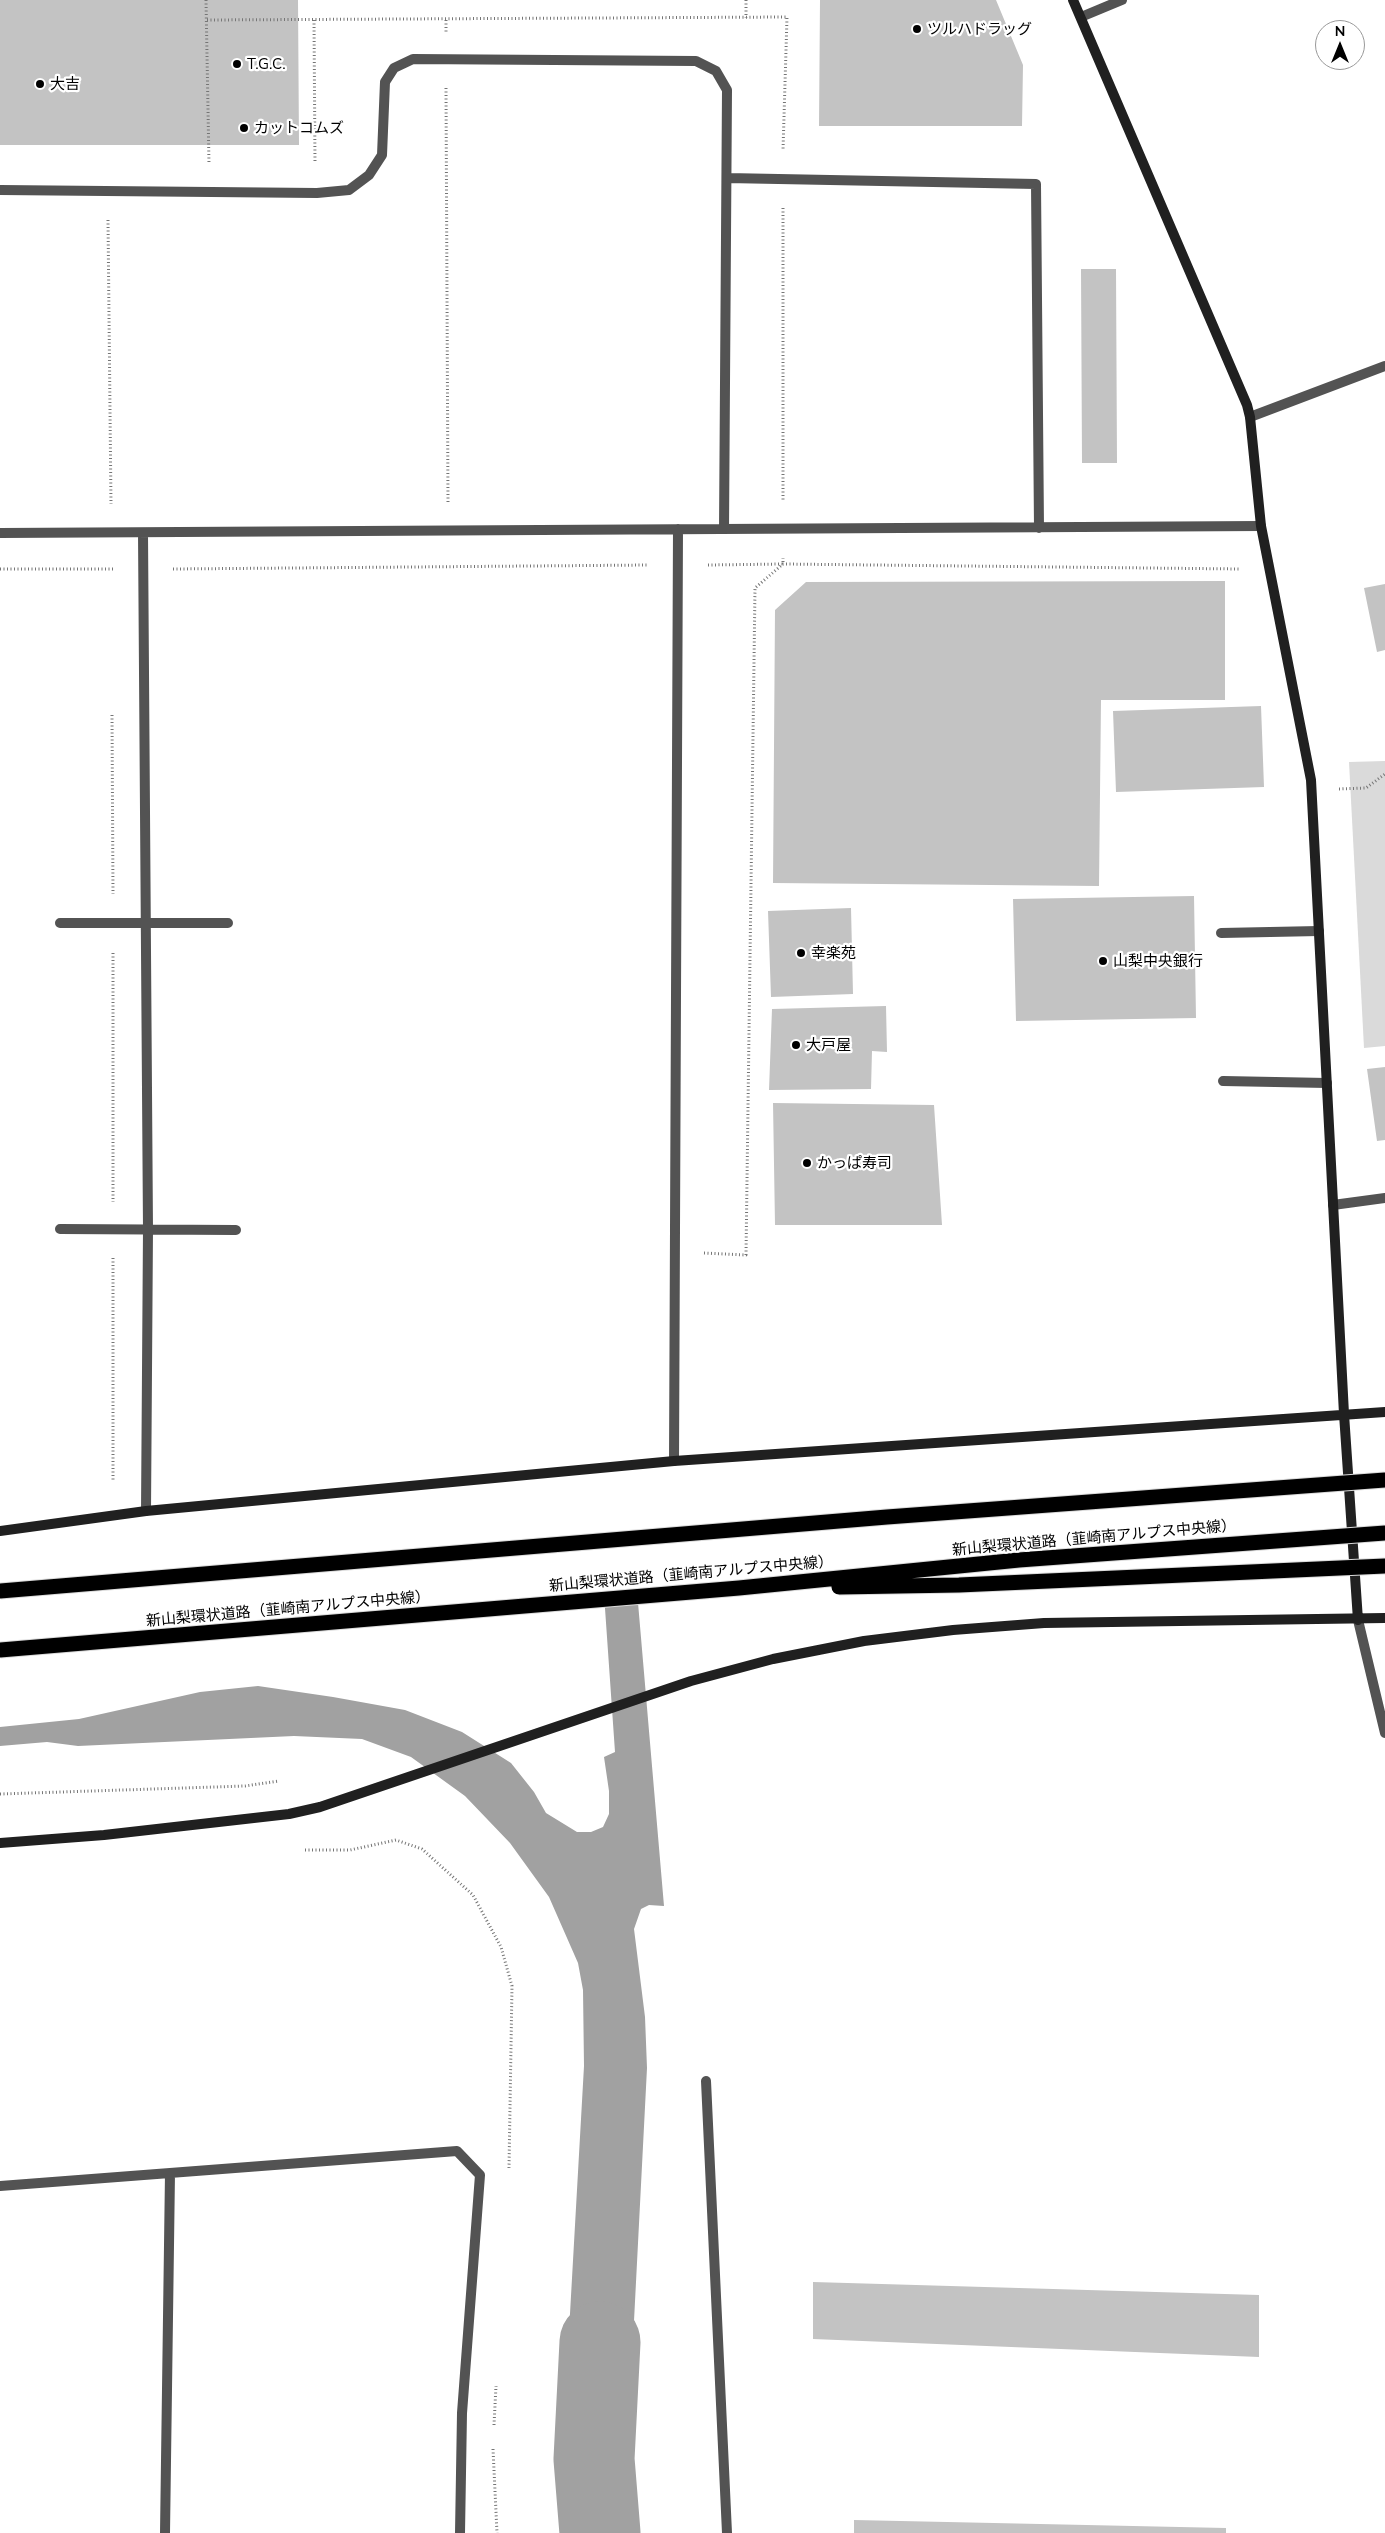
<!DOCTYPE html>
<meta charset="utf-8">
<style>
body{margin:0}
#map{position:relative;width:1385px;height:2533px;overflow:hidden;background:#fff;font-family:Mulish,sans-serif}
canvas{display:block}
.north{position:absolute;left:1315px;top:20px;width:50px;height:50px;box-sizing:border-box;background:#fff;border:1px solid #999;border-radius:50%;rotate:0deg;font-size:14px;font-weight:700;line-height:20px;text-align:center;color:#000}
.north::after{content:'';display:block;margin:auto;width:18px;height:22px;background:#000;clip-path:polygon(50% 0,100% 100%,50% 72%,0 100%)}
</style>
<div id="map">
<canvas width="1385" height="2533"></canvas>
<div class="north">N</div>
</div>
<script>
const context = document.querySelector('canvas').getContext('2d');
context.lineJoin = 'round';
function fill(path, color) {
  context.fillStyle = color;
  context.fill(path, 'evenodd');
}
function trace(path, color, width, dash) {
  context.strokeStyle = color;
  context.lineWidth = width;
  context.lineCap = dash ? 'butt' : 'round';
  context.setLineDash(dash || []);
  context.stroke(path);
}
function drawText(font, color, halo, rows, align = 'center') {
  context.font = font + ' Mulish,"Noto Sans JP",sans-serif';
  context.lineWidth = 4.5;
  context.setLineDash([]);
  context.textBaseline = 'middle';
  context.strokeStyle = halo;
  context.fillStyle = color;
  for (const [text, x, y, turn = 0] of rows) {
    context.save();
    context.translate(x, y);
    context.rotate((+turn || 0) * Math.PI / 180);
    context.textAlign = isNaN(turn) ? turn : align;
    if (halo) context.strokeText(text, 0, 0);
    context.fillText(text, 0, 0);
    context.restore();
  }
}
const green = new Path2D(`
 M1385 761V1046L1364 1048 1349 762Z`);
const water = new Path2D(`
 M637 1591 664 1906 649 1905 641 1909 634 1929 645 2017 647 2068 627 2457 562 2455 584 2066 583 1990 578 1963 549 1897 510 1843 465 1796 411 1757 362 1739 294 1736 78 1746 47 1742 0 1746V1727L79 1719 200 1692 258 1686 333 1697 405 1710 462 1732 511 1763 534 1792 546 1813 577 1832H591L603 1827 609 1814V1791L604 1757 615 1752 604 1594Z`);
const river = new Path2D(`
 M600 2342 594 2459 600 2533`);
const building = new Path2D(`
 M0 0H298L299 145H0Z
 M820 0H996L1023 65 1022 126H819Z
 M1081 269H1116L1117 463H1082Z
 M1225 581V700H1101L1099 886 773 883 775 610 806 582Z
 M1385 584V650L1377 652 1364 588Z
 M1261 706 1264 787 1116 792 1113 711Z
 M1194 896 1196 1018 1016 1021 1013 899Z
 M851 908 853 994 771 997 768 911Z
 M886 1006 887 1052 872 1051 871 1089 769 1090 772 1009Z
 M1385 1067V1140L1377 1141 1367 1069Z
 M773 1103 934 1105 942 1225H775Z
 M813 2282 1259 2295V2357L813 2339Z
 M854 2520 1226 2528V2533H854Z`);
const path = new Path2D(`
 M206 0 209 164
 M746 0V18
 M207 20 787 17 783 150
 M314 20 315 163
 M446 20V32
 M446 88 448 502
 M783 208V500
 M108 220 111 504
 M708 565 783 564V558
 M0 569H114
 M173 569 649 565
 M112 715 113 894
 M1339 789 1366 788 1385 774
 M113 953V1202
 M704 1253 746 1255 755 588 783 564 1240 569
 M113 1258V1480
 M0 1794 245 1786 279 1781
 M305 1850H350L396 1840 422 1849 473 1895 501 1947 512 1986 509 2168
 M494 2425 496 2386
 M493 2449 497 2533`);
const lane = new Path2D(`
 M727 178 1036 184 1039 528
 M0 190 317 193 349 190 369 175 382 155 385 82 394 68 413 59 696 61 716 71 727 90 724 529
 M0 533 1261 526
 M143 533 148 1229 146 1511
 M60 923H228
 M1221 933 1319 931
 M1223 1081 1327 1083
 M60 1229 236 1230
 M674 1461 678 529`);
const street = new Path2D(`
 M1081 17 1122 0
 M1250 417 1385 366
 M1333 1205 1385 1198
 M1358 1620 1385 1733
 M706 2081 727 2533
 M0 2186 457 2151 480 2175 462 2413 460 2533
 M165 2533 170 2173`);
const secondary = new Path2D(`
 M1073 0 1247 405 1250 417 1261 526 1311 780 1344 1414 1358 1620
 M0 1531 146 1511 674 1461 1385 1412
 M0 1843 104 1835 289 1814 320 1807 691 1681 773 1659 864 1641 953 1630 1044 1623 1385 1618`);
const highwayBridge = new Path2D(`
 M839 1587 959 1585 1385 1566
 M0 1591 887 1517 1385 1480
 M0 1650 739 1588 1019 1560 1385 1533`);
const markers = [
 [917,29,5,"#000"],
 [237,64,5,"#000"],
 [40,84,5,"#000"],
 [244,128,5,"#000"],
 [801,953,5,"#000"],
 [1103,961,5,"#000"],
 [796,1045,5,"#000"],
 [807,1163,5,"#000"]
];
const poiNames = [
 ["ツルハドラッグ",927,29],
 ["T.G.C.",247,64],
 ["大吉",50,84],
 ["カットコムズ",254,128],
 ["幸楽苑",811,953],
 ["山梨中央銀行",1113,961],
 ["大戸屋",806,1045],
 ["かっぱ寿司",817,1163]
];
const streetNames = [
 ["新山梨環状道路（韮崎南アルプス中央線）",1094,1538,-5],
 ["新山梨環状道路（韮崎南アルプス中央線）",691,1574,-5],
 ["新山梨環状道路（韮崎南アルプス中央線）",288,1609,-5]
];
fill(green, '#dadada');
fill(water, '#a1a1a1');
trace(river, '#a1a1a1', 81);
fill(building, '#c3c3c3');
trace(path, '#757575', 3, [1, 2.5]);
trace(lane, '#535353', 10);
trace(street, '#535353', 10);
trace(secondary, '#202020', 10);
trace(highwayBridge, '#dbdbdb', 17, []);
trace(highwayBridge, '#000', 15);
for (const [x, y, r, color] of markers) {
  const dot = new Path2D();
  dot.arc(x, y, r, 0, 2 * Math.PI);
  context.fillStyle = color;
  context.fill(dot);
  trace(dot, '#fff', 2);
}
drawText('15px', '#000', '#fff', poiNames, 'left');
drawText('15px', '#000', '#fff', streetNames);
</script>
